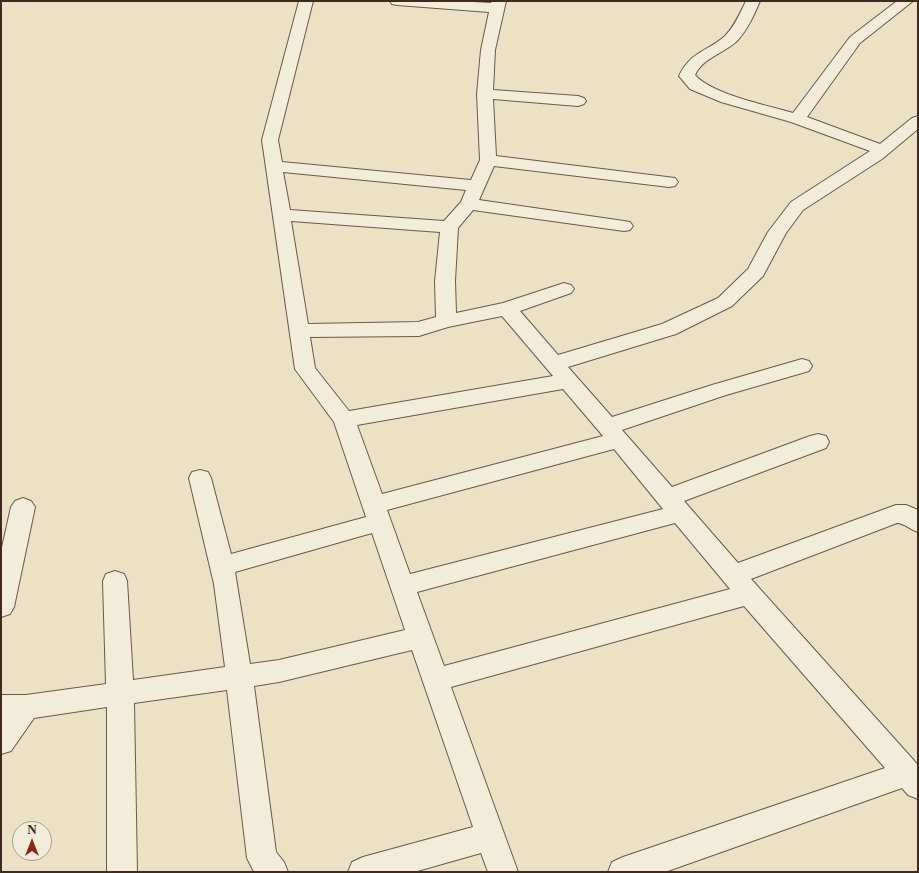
<!DOCTYPE html>
<style>
body{margin:0}
#map{position:relative;width:919px;height:873px;overflow:hidden;background:#ebe2c6;font-family:"Libre Caslon Text",serif}
canvas{display:block}
.frame{position:absolute;inset:0;border:2px solid #402a20;pointer-events:none}
.north{position:absolute;left:12px;top:821px;width:40px;height:40px;box-sizing:border-box;background:#f2ecda;border:1px solid #ab9e90;border-radius:50%;rotate:0deg;font-size:11px;font-weight:700;line-height:16px;text-align:center;color:#402a20}
.north::after{content:'';display:block;margin:auto;width:14px;height:18px;background:#8f2418;clip-path:polygon(50% 0,100% 100%,50% 72%,0 100%)}
</style>
<div id="map">
<canvas width="919" height="873"></canvas>
<div class="frame"></div>
<div class="north">N</div>
</div>
<script>
const context = document.querySelector('canvas').getContext('2d');
context.lineJoin = 'round';
function trace(path, color, width, dash) {
  context.strokeStyle = color;
  context.lineWidth = width;
  context.lineCap = dash ? 'butt' : 'round';
  context.setLineDash(dash || []);
  context.stroke(path);
}
function fill(path, color) {
  context.fillStyle = color;
  context.fill(path, 'evenodd');
}
const minor = new Path2D(`
 M299 1H313L278 140 282 162 471 180 480 160 477 94 481 50 489 12 397 5 392 4 390 1H457L491 3 492 1H506L495 50 493 90 578 96 584 98 586 101 584 104 578 106 493 99 496 156 675 178 678 182 675 186 669 187 494 166 479 200 624 221 630 222 633 226 630 230 624 231 473 210 458 228 455 281 456 313 503 303 564 283 571 285 574 289 571 293 520 311 558 355 662 324 718 298 748 269 768 232 791 202 870 151 791 122 721 102 690 89 679 76C691 51 707 52 725 36 735 26 740 13 746 1H760C754 15 747 31 736 42 722 54 703 58 695 75 713 95 767 105 793 113L850 37 897 1H913L860 43 807 117 880 144 912 118 918 116V129L882 159 803 210 786 233 763 276 732 306 676 334 568 367 612 417 712 385 795 361 802 359 809 361 812 366 809 371 726 395 622 430 672 487 810 436 818 434 826 436 829 442 826 448 684 501 738 563 896 505H906L918 510V532C911 530 904 523 897 523L751 579 918 765V799L908 795 902 788 665 872H608L612 862 623 857 885 768 744 606 451 687 518 872H488L481 853 414 872H348L352 862 363 857 473 827 412 650 279 682 254 686 276 852 284 862 288 872H254L247 858 227 690 134 703 137 872H107V707L34 718 11 751 1 754V695H26L106 684 103 581 106 574 115 571 124 574 127 581 133 680 225 667 214 584 189 478 192 472 200 470 208 472 211 478 231 554 366 517 334 422 295 369 262 140ZM283 172 466 190 461 202 444 221 290 210ZM291 221 440 232 435 281 436 317 418 322 308 324ZM502 316 553 376 349 411 315 368 310 337 419 336 448 327ZM563 389 603 436 382 494 357 425ZM614 449 663 509 410 574 387 510ZM675 523 730 589 444 666 417 592ZM372 533 405 630 279 660 250 664 235 572Z
 M23 498 31 501 35 507 14 607 10 614 1 617V552L11 507 15 501Z`);
trace(minor, '#6b584a', 2);
fill(minor, '#f2ecda');
</script>
